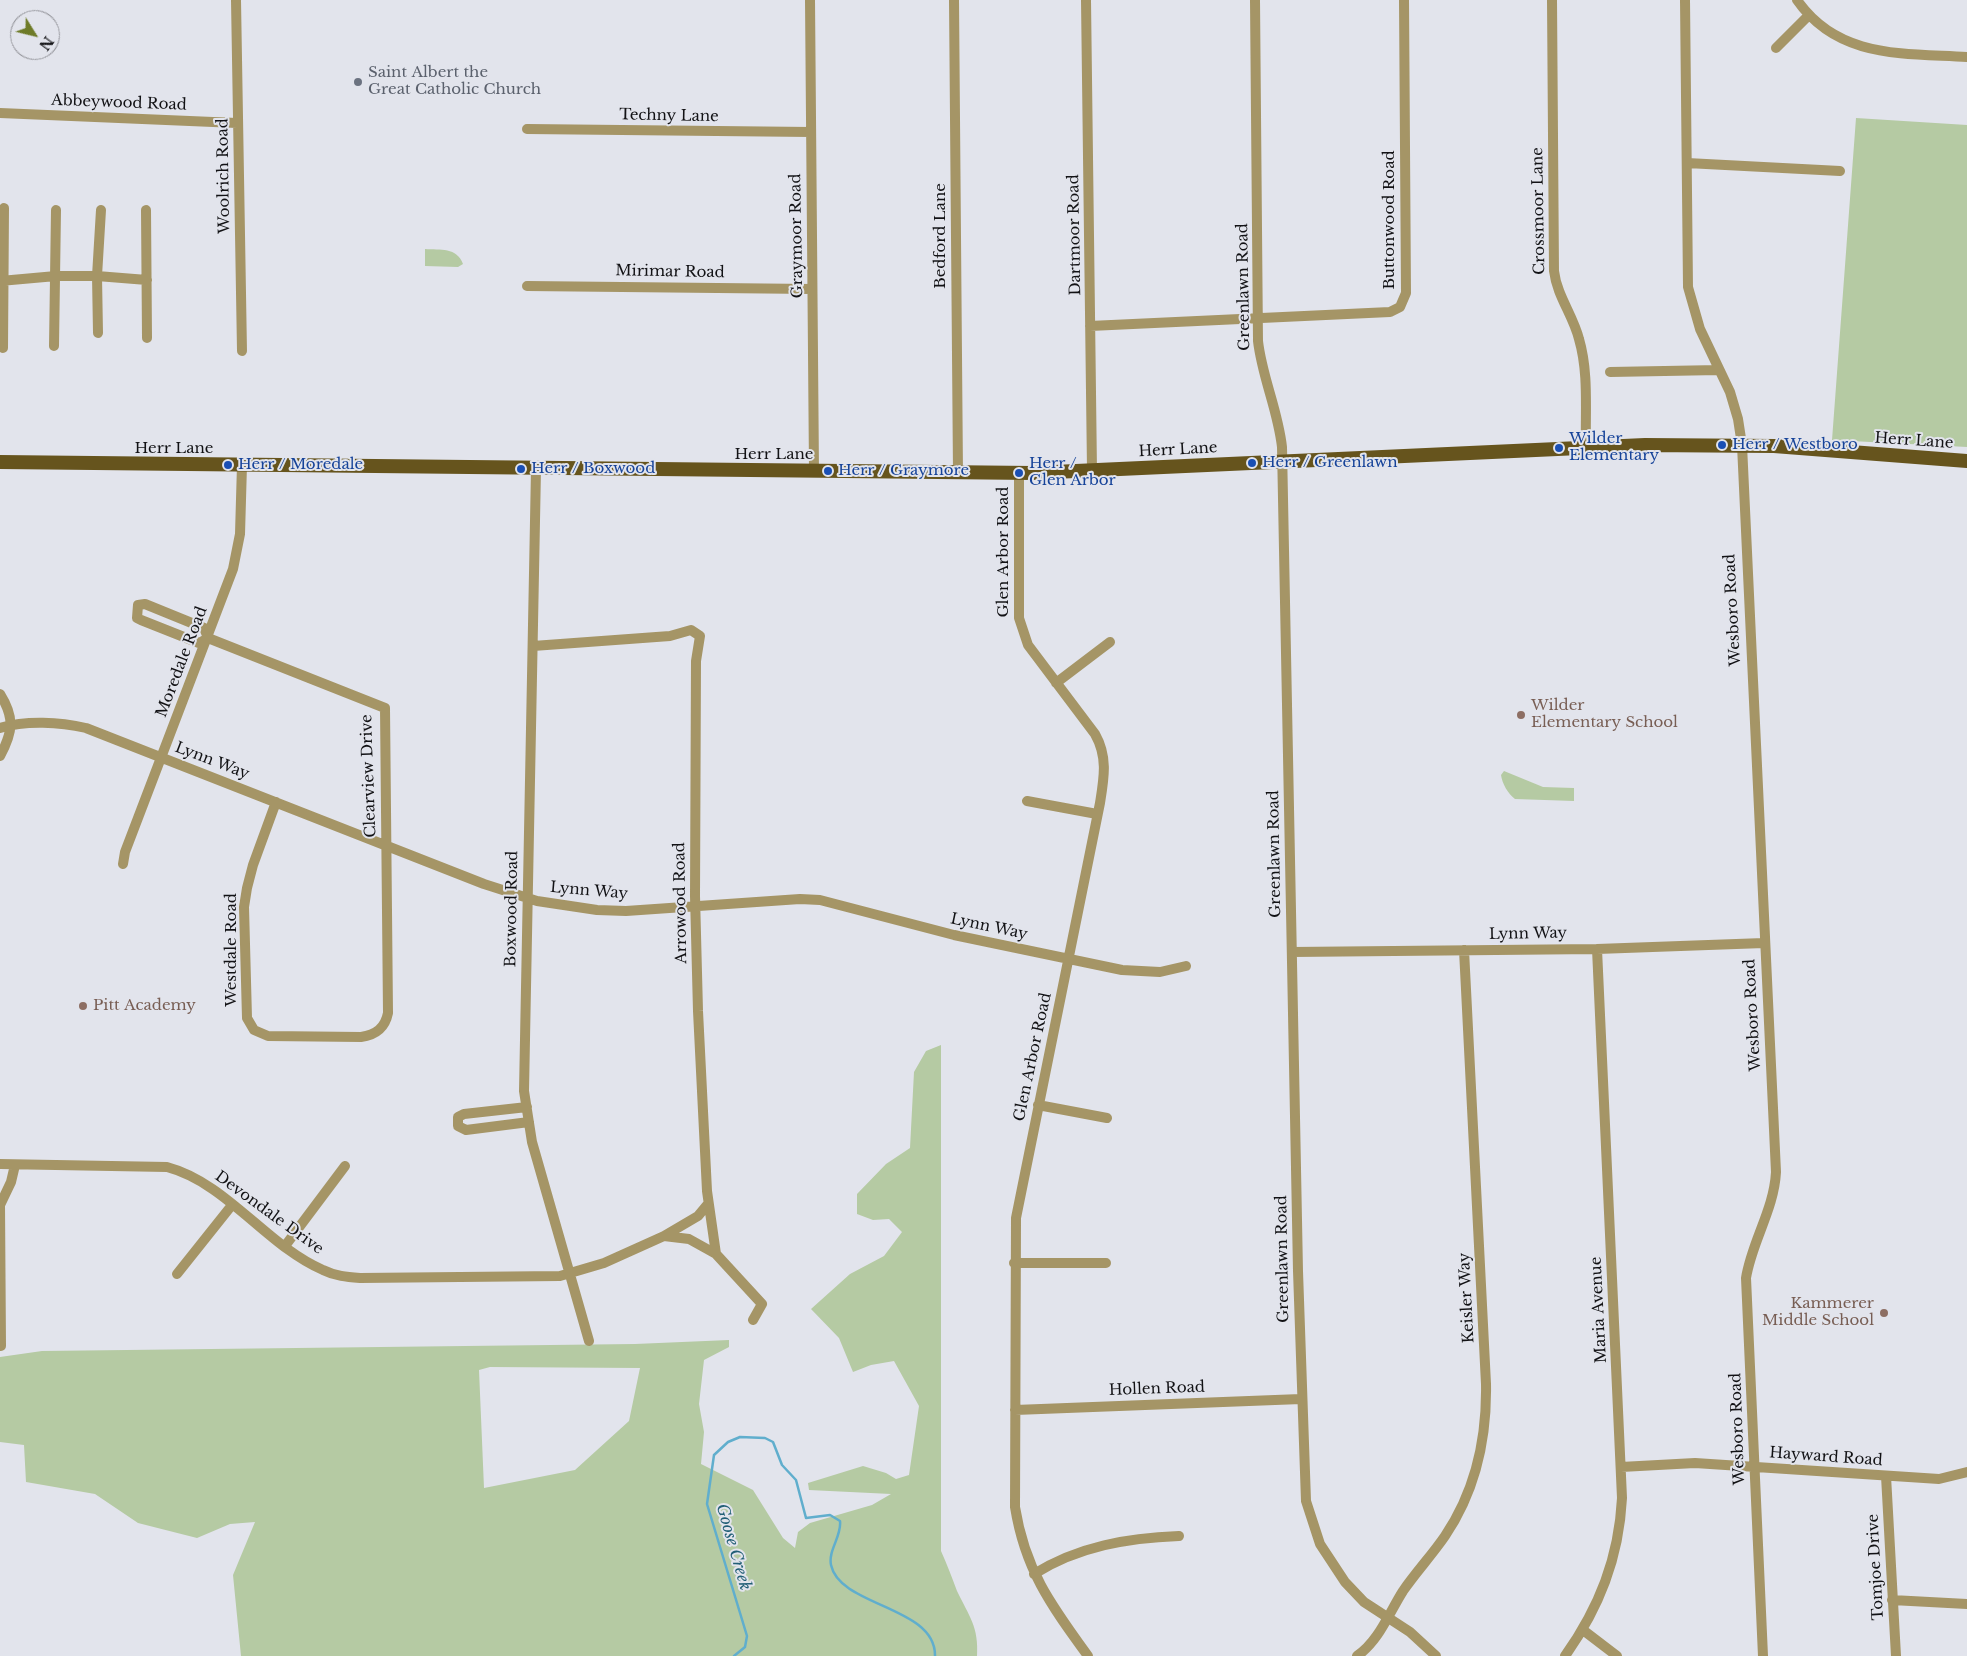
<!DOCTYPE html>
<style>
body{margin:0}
#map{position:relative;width:1967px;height:1656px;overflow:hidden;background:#e2e4ec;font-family:"Libre Baskerville",serif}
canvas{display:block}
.north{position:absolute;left:10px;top:10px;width:50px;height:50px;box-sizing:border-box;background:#e2e4ec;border:1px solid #8f9096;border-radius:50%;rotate:126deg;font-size:14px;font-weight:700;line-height:20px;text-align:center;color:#121215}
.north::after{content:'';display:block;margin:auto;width:18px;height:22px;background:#6e7b28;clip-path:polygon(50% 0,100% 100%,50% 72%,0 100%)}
</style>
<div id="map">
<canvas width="1967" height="1656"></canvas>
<div class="north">N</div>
</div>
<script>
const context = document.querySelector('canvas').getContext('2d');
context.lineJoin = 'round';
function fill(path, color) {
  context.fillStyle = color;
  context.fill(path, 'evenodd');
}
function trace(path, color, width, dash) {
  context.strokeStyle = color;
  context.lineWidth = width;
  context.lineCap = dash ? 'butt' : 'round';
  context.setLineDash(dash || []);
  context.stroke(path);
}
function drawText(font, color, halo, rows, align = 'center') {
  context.font = font + ' "Libre Baskerville",serif';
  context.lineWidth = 4;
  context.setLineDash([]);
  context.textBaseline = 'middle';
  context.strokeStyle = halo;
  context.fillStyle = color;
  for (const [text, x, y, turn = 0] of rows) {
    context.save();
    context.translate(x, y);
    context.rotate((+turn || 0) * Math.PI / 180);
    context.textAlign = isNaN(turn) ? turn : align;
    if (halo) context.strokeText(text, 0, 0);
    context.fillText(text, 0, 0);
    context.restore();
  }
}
const green = new Path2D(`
 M1856 118 1967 125V447L1832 440Z
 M425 249C440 250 457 247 463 264L458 267 425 266Z
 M1504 771 1543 787 1574 788V801L1515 799C1508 794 1502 783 1501 775Z
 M941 1045V1551C947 1564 952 1578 957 1591 969 1616 979 1627 977 1656H241L233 1575 255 1522 230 1524 197 1538 138 1523 95 1494 26 1482 24 1445 0 1442V1357L42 1351 635 1344 729 1340V1347L704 1360 699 1404 704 1432 701 1464 753 1490 783 1538 795 1548 798 1532 810 1523 872 1505 891 1494 809 1490 808 1483 863 1466 886 1473 896 1479 909 1475 919 1406 894 1361 871 1365 853 1372 839 1338 811 1309 850 1274 884 1256 902 1232 889 1219 873 1220 857 1214V1194L886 1164 910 1148 914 1072 926 1051ZM490 1367 640 1368 629 1421 575 1470 484 1488 479 1370Z`);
const stream = new Path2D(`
 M734 1656 745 1647 747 1636 707 1504 714 1455 728 1442 740 1437 765 1438 773 1442 782 1465 796 1480 806 1518 830 1515 840 1521C842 1536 828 1550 831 1565 840 1607 936 1606 935 1656`);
const minor = new Path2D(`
 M236 0 242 351
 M810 0 814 471
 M954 0 958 473
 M1086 0 1092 470
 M1255 0 1258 341C1262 377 1278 410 1282 447L1298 1271 1306 1501 1320 1544 1345 1582 1364 1602 1410 1632 1436 1656
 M1552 0 1554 271C1557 296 1573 315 1579 339 1589 373 1585 411 1586 446
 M1685 0 1688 287 1700 329 1730 392 1738 419 1742 445 1776 1172C1774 1210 1752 1241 1746 1278L1763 1656
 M1797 0C1838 59 1903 53 1967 57
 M1776 48 1809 15
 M0 113 237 123
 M527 129 811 132
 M1687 163 1840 171
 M146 210 147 338
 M0 281 56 276H97L147 280
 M527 286 812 289
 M1090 326 1390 312 1400 307 1406 293 1404 0
 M98 333 97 276 101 210
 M54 346 56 210
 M3 348 4 208
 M1610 372 1719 370
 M536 469 524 1091 532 1142 589 1341
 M1019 473V618L1028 645 1095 734C1108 757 1104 778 1100 803L1016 1218 1015 1507C1025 1570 1051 1605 1088 1656
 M145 604 204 628 208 638 199 643 141 620 137 618 138 605Z
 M208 638 385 708 388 1013C385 1028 376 1035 361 1037L268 1036 254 1030 247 1018 244 907 247 888 253 865 276 802
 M533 646 670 636 691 630 700 636 696 661 695 896 698 1011 707 1191 716 1254 762 1304 753 1320
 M1056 683 1110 642
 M0 694C15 718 13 732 0 756
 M0 728C26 720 60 722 86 728L484 884 537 901 597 910 626 911 800 899 820 900 954 935 1122 970 1160 972 1186 966
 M1027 801 1097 814
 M123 864 125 852 233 569 240 534 242 465
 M1292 952 1597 949 1764 943
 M1038 1105 1107 1118
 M527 1107 464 1114 458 1117V1126L466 1130 529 1122
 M0 1164 167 1167C227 1183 267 1246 323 1270 335 1276 347 1277 360 1278L560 1276 604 1263 664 1236 698 1216 708 1204
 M664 1236 689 1239 716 1254
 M285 1246 345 1166
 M1014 1263H1106
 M177 1274 232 1205
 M1 1346 0 1205 11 1182 15 1165
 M1015 1410 1301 1399
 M1621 1467 1695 1463 1939 1479 1967 1472
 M1886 1476 1896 1656
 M1034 1574C1079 1546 1128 1538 1179 1536
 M1892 1600 1967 1604
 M1583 1630 1617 1656
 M1357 1656C1379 1641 1389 1613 1403 1591 1416 1572 1432 1555 1445 1536 1476 1490 1487 1439 1486 1384L1464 950
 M1565 1656C1599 1608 1619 1558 1622 1498L1597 949`);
const major = new Path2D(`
 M0 462 1032 473 1645 445 1774 446 1967 461`);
const markers = [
 [358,82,5,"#6b7280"],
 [1722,445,5,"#1a4fb4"],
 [1559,448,5,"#1a4fb4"],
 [1252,463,5,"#1a4fb4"],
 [228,465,5,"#1a4fb4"],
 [521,469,5,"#1a4fb4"],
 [828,471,5,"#1a4fb4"],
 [1019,473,5,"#1a4fb4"],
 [1521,715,5,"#8d6e63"],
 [83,1006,5,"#8d6e63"],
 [1884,1313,5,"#8d6e63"]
];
const worshipNames = [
 ["Saint Albert the",368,73],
 ["Great Catholic Church",368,90]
];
const streetNames = [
 ["Abbeywood Road",119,103,2],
 ["Techny Lane",669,116,1],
 ["Woolrich Road",224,176,-91],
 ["Crossmoor Lane",1539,211,-91],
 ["Buttonwood Road",1390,220,-90],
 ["Dartmoor Road",1075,235,-91],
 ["Graymoor Road",797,236,-91],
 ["Bedford Lane",941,236,-90],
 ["Mirimar Road",670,272,1],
 ["Greenlawn Road",1244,287,-91],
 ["Herr Lane",1914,441,4],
 ["Herr Lane",174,449],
 ["Herr Lane",1178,450,-3],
 ["Herr Lane",774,455],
 ["Glen Arbor Road",1004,552,-90],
 ["Wesboro Road",1733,610,-93],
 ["Moredale Road",182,662,-69],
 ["Lynn Way",212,761,21],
 ["Clearview Drive",369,776,-92],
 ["Greenlawn Road",1275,854,-91],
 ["Lynn Way",589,891,5],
 ["Arrowood Road",681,903,-91],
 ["Boxwood Road",512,909,-89],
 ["Lynn Way",989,927,12],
 ["Lynn Way",1528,934,-1],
 ["Westdale Road",232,950,-90],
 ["Wesboro Road",1753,1015,-93],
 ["Glen Arbor Road",1033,1057,-78],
 ["Devondale Drive",269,1213,36],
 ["Greenlawn Road",1283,1259,-91],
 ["Keisler Way",1467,1298,-93],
 ["Maria Avenue",1599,1310,-93],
 ["Hollen Road",1157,1389,-2],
 ["Wesboro Road",1738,1429,-92],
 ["Hayward Road",1826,1457,4],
 ["Tomjoe Drive",1876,1567,-93]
];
const transitNames = [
 ["Wilder",1569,439],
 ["Elementary",1569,456],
 ["Herr / Westboro",1732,445],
 ["Herr / Greenlawn",1262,463],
 ["Herr /",1029,464],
 ["Glen Arbor",1029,481],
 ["Herr / Moredale",238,465],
 ["Herr / Boxwood",531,469],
 ["Herr / Graymore",838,471]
];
const educationNames = [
 ["Wilder",1531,706],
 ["Elementary School",1531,723],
 ["Pitt Academy",93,1006],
 ["Kammerer",1874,1304,"right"],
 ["Middle School",1874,1321,"right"]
];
const waterNames = [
 ["Goose Creek",733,1547,74]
];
fill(green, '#b5caa3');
trace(stream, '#60aecd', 2.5);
trace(minor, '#a59566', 10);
trace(major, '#66541d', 14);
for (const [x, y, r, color] of markers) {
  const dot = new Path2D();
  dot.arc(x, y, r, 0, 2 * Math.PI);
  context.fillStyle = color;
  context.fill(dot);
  trace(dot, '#e2e4ec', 2);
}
drawText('15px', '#5b616d', '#e2e4ec', worshipNames, 'left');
drawText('15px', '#121215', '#e2e4ec', streetNames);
drawText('15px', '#164399', '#e2e4ec', transitNames, 'left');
drawText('15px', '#785e54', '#e2e4ec', educationNames, 'left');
drawText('italic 16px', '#225f76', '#e2e4ec', waterNames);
</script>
